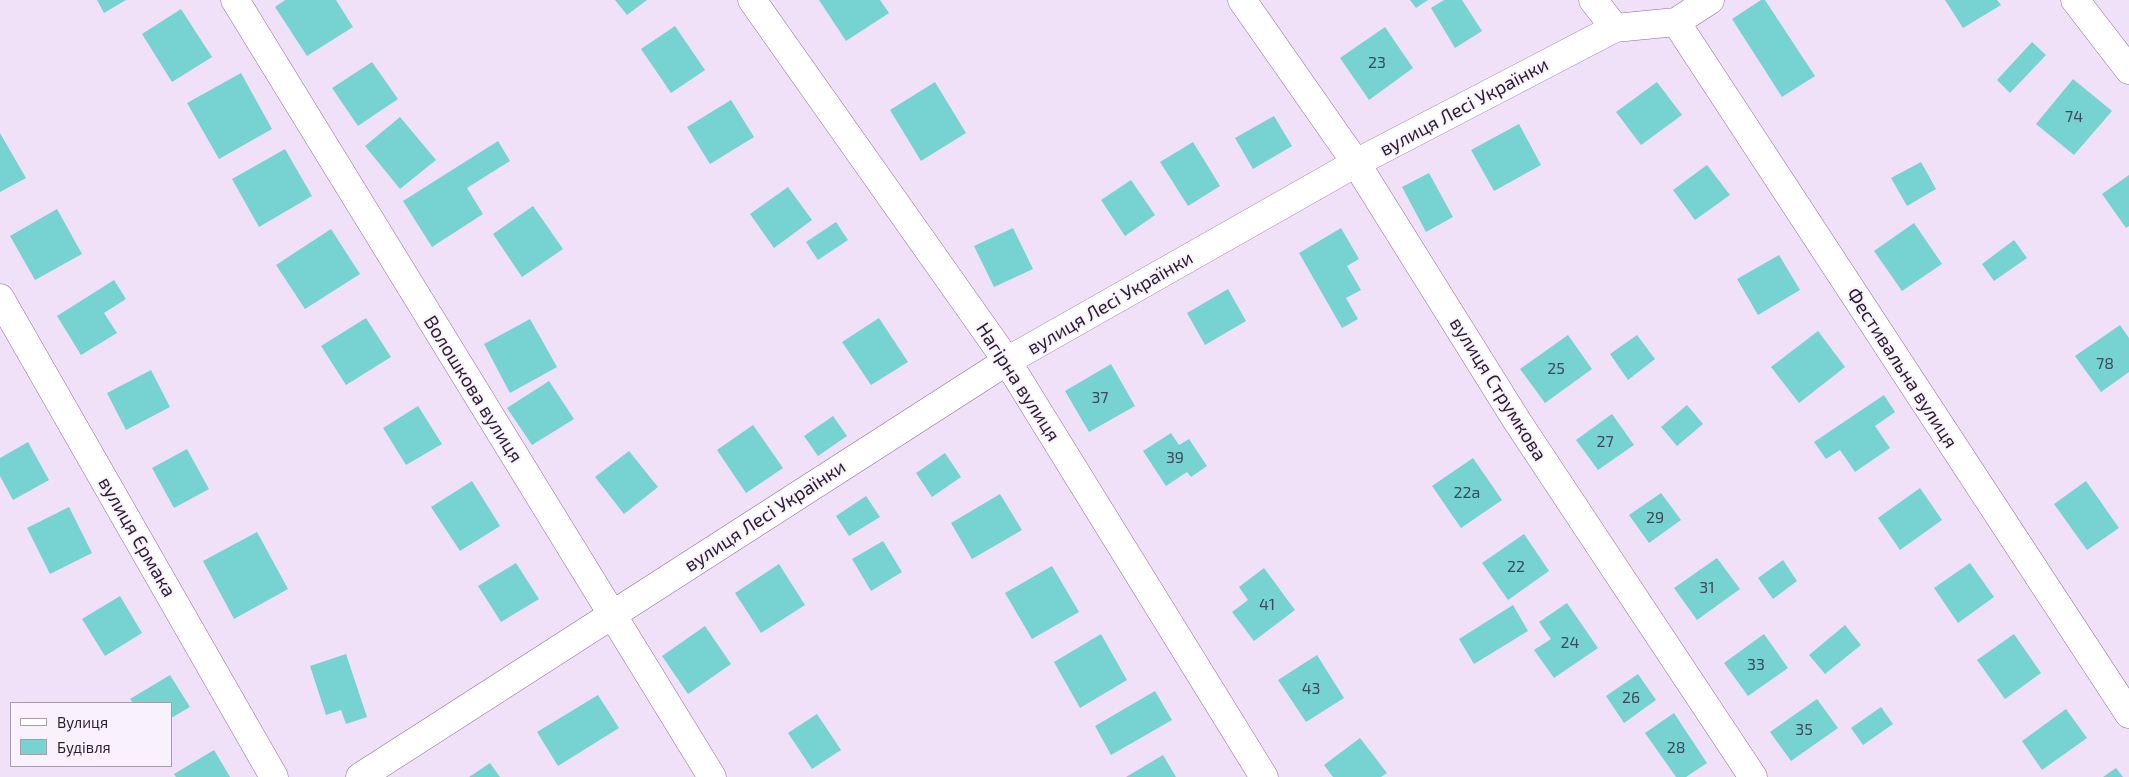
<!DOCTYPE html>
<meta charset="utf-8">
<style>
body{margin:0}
#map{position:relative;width:2129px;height:777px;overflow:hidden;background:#f1e1f8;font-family:"Exo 2",sans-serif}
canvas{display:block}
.legend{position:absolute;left:10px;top:702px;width:162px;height:65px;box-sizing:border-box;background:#f9f2fd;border:1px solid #a69cab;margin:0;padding:6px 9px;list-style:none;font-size:15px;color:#2a1c31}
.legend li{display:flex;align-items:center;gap:10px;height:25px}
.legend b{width:25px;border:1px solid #a69cab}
</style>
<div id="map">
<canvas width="2129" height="777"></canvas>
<ul class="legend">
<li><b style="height:6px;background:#fff"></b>Вулиця</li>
<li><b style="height:14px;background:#77d2d2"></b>Будівля</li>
</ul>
</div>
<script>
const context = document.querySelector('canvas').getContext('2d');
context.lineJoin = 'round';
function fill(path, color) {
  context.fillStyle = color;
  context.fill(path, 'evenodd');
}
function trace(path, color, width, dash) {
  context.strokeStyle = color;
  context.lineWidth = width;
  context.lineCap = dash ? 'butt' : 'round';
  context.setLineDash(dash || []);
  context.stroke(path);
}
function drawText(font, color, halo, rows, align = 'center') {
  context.font = font + ' "Exo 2",sans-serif';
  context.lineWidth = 4;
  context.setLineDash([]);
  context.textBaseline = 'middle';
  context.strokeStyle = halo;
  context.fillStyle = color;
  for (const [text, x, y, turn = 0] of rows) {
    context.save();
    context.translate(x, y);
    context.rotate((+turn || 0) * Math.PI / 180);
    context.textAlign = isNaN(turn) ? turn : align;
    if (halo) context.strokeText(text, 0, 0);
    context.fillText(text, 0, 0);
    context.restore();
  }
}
const building = new Path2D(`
 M97 0H126L104 13Z
 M285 0H336L353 27 307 56 275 7Z
 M615 0H647L627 15Z
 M819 0H880L889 13 846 41Z
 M1410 0H1428L1416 8Z
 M1444 0H1462L1482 31 1455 48 1431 8Z
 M1761 0H1765L1815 76 1782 97 1732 19Z
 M1945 0H1997L2001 5 1963 28Z
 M181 9 212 57 172 82 142 34Z
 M675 26 705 70 671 93 641 49Z
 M1385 27 1413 68 1369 100 1340 58Z
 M2032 42 2046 55 2010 93 1997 80Z
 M372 62 398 99 358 126 332 88Z
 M241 73 272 129 219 159 187 103Z
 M2073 79 2112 111 2074 155 2036 124Z
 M935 82 966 133 921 161 890 110Z
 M1657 82 1682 115 1641 145 1616 112Z
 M731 100 754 137 710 164 687 127Z
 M1274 116 1292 146 1253 169 1235 138Z
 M400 117 436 160 400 189 365 146Z
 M1519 124 1541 165 1494 191 1471 150Z
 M0 133 26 178 0 192Z
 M498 141 510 161 467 188 483 214 432 247 403 201Z
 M1193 142 1220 186 1188 206 1160 162Z
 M285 149 312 196 259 227 232 179Z
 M1921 162 1936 189 1907 206 1891 178Z
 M1707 165 1730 195 1695 220 1673 190Z
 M1429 173 1453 217 1426 232 1402 187Z
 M2129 175V226L2126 228 2102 194Z
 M1131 180 1155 215 1125 236 1101 200Z
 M788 187 812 220 774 248 750 214Z
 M533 206 563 249 522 277 493 234Z
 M57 209 82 254 35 280 10 236Z
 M836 222 848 240 818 260 806 242Z
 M1914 223 1942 264 1902 291 1874 251Z
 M1013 228 1033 269 994 287 974 246Z
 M1341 228 1359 259 1347 266 1361 290 1346 298 1358 319 1342 328 1299 253Z
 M331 229 360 274 305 309 276 265Z
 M2014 240 2027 258 1994 281 1982 264Z
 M1779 255 1800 290 1758 315 1737 279Z
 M114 280 126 299 104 313 117 333 81 355 57 316Z
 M1228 289 1246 321 1205 345 1187 313Z
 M366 318 391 357 346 385 321 346Z
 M879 318 908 362 871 385 842 342Z
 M530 319 557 367 510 393 484 344Z
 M2120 325 2129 338V372L2101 392 2075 356Z
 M1818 331 1845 367 1799 403 1771 367Z
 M1568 335 1592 369 1545 403 1520 369Z
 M1637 335 1655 359 1628 380 1610 354Z
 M1111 364 1135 406 1089 432 1065 391Z
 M151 370 170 407 126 430 107 393Z
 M549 381 574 419 532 445 507 408Z
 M1884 395 1895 412 1875 426 1890 448 1855 472 1840 450 1826 459 1814 442Z
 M1687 405 1703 424 1677 446 1661 427Z
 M418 406 442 444 406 465 383 428Z
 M1612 414 1634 445 1598 470 1576 440Z
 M833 416 847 436 818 456 804 436Z
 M753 425 783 468 746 493 717 450Z
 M1171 433 1179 445 1189 439 1207 466 1191 477 1187 472 1166 486 1143 451Z
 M28 442 49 480 13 500 0 476V458Z
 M187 449 209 489 174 508 152 468Z
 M629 451 658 487 624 514 595 477Z
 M945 453 961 477 932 497 916 473Z
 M1473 458 1502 500 1461 528 1432 486Z
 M472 481 500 526 460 551 431 507Z
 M2086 481 2119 528 2087 550 2054 504Z
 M1920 488 1942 520 1900 550 1878 518Z
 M1661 493 1681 520 1649 543 1629 515Z
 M1000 494 1022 530 972 559 951 523Z
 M866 496 880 517 849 536 836 516Z
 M69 507 92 553 50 574 27 528Z
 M257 532 288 589 234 619 203 561Z
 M1524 534 1549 571 1508 600 1482 563Z
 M883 541 902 572 871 591 852 559Z
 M1717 558 1740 589 1697 620 1674 588Z
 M1783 560 1797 581 1773 599 1758 578Z
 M516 563 539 599 501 622 478 586Z
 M1970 563 1994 597 1958 623 1934 588Z
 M779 564 805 605 761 633 735 593Z
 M1052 566 1079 612 1032 639 1005 593Z
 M1264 568 1295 610 1254 641 1232 612 1248 600 1239 587Z
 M120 596 142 633 105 656 82 619Z
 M1567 603 1598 648 1554 678 1534 650 1551 639 1539 622Z
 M1513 605 1528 631 1474 664 1459 639Z
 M1845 625 1861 645 1825 674 1809 655Z
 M705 626 731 664 688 694 662 656Z
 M1101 634 1127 680 1080 708 1054 662Z
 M1764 634 1788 668 1748 696 1724 663Z
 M2014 634 2041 673 2005 699 1977 660Z
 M346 654 367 717 346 724 341 710 326 715 310 666Z
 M1317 655 1344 698 1306 722 1278 680Z
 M1638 674 1656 700 1624 723 1606 696Z
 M170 675 190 707 171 718V703H133L130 699Z
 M1155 691 1172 720 1111 755 1095 726Z
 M598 695 619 728 558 766 537 732Z
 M1817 699 1838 728 1791 761 1770 732Z
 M1881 707 1893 724 1863 745 1851 728Z
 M2066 709 2087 738 2042 770 2022 741Z
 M1674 713 1707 763 1686 777H1676L1645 733Z
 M817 714 841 750 812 769 788 733Z
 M1360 738 1387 773 1381 777H1333L1324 765Z
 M214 750 230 777H176L174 774Z
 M1163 755 1176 777H1126Z
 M490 763 500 777H469Z
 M2116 768 2123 777H2103Z`);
const minor = new Path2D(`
 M235 0 712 777
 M1242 0 1356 163 1517 421 1753 777
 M1593 0 1615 28
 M2075 0 2129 70
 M1676 22 2129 714
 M0 298 274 777
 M360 777 1007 361 1356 163 1615 28 1676 22 1710 0`);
const tertiary = new Path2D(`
 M752 0 1007 361 1264 777`);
const numberNames = [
 ["23",1377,63],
 ["74",2074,117],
 ["78",2105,364],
 ["25",1556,369],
 ["37",1100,398],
 ["27",1605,442],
 ["39",1175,458],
 ["22а",1467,493],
 ["29",1655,518],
 ["22",1516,567],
 ["31",1707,588],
 ["41",1267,605],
 ["24",1570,643],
 ["33",1756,665],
 ["43",1311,689],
 ["26",1631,698],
 ["35",1804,730],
 ["28",1676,748]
];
const streetNames = [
 ["вулиця Лесі Українки",1464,107,-28],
 ["вулиця Лесі Українки",1110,303,-30],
 ["Фестивальна вулиця",1902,368,57],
 ["Нагірна вулиця",1018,382,57],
 ["Волошкова вулиця",473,389,58],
 ["вулиця Струмкова",1498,389,58],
 ["вулиця Лесі Українки",765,516,-33],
 ["вулиця Єрмака",137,537,60]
];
fill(building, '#77d2d2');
trace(minor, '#8d699c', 29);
trace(tertiary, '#8d699c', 29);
trace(minor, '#fff', 28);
trace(tertiary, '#fff', 28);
drawText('16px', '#3d4a59', null, numberNames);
drawText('19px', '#2a1c31', '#f9f2fd', streetNames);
</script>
